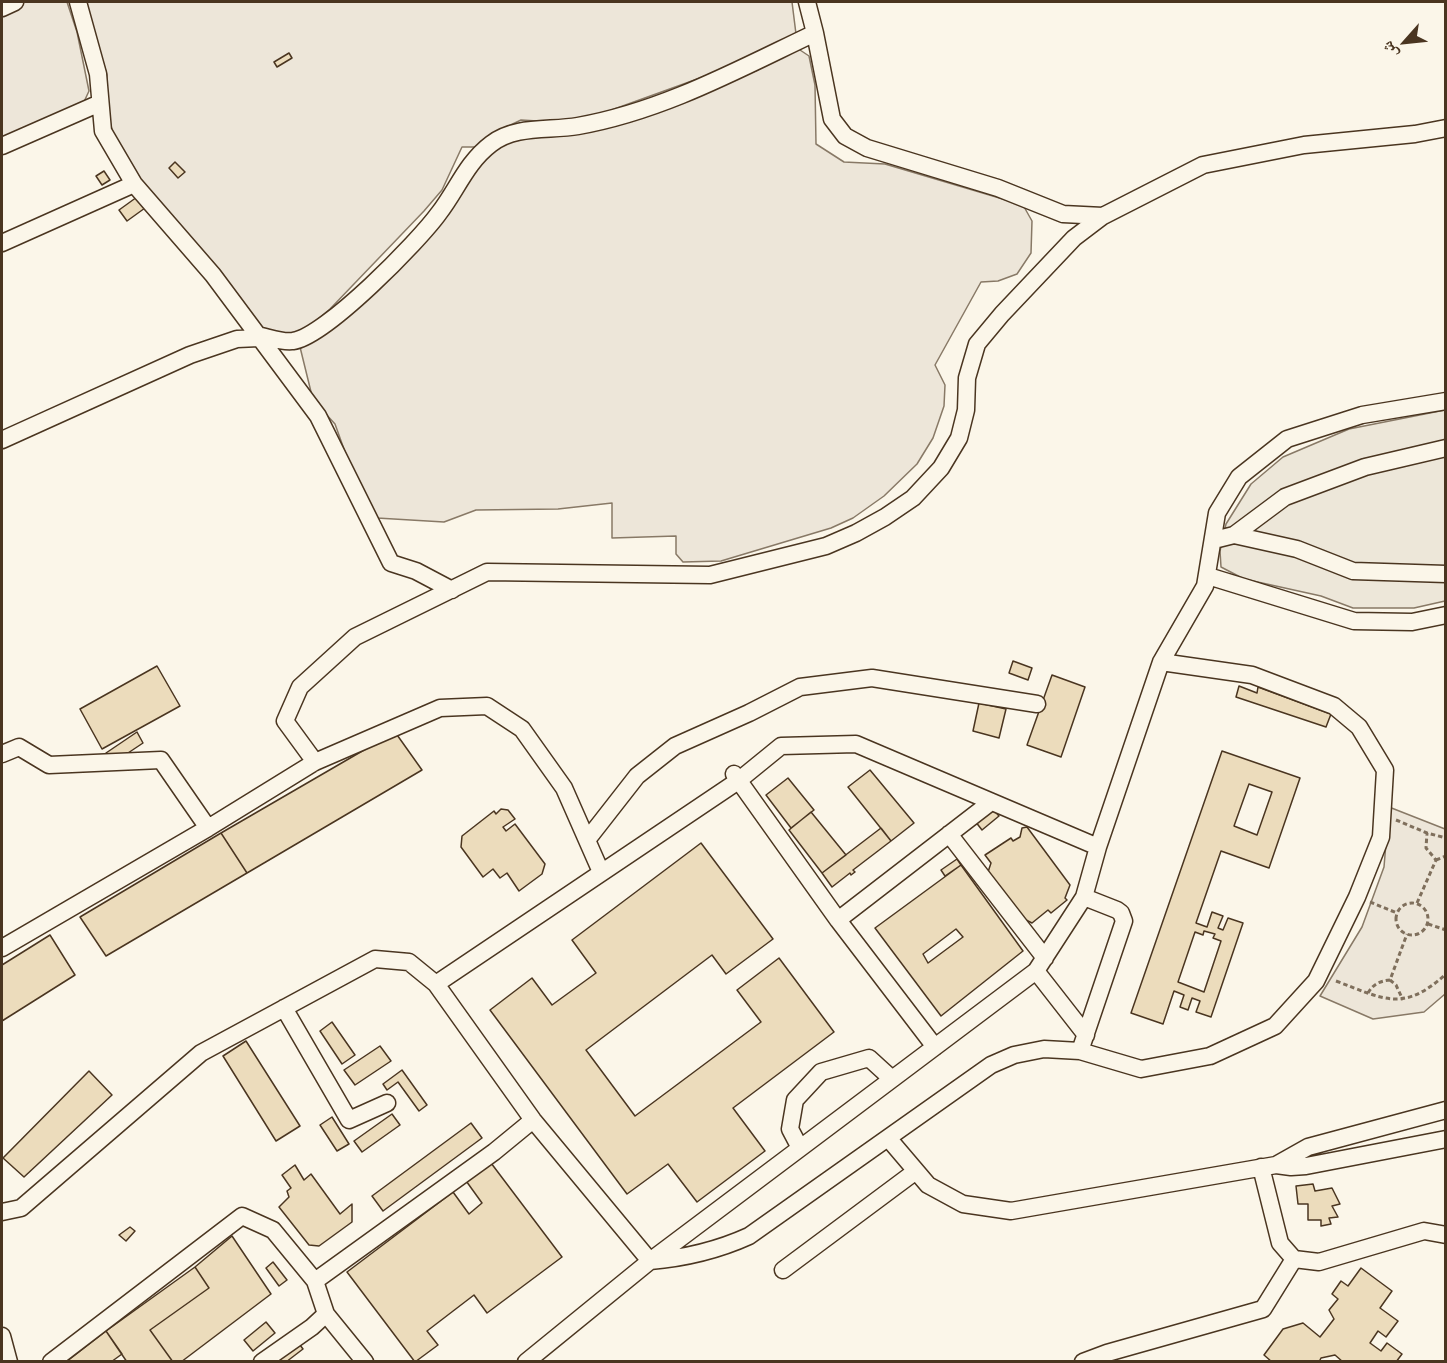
<!DOCTYPE html>
<meta charset="utf-8">
<style>
body{margin:0}
#map{position:relative;width:1447px;height:1363px;overflow:hidden;background:#fbf6e9;font-family:"Titillium Web","Noto Naskh Arabic",sans-serif}
canvas{display:block}
.frame{position:absolute;inset:0;border:3px solid #4a3520;pointer-events:none}
.north{position:absolute;left:1375px;top:12px;width:60px;height:60px;-webkit-text-stroke:4px #fbf6e9;paint-order:stroke;rotate:243deg;font-size:16px;font-weight:700;line-height:24px;text-align:center;color:#4a3520}
.north::after{content:'';display:block;margin:auto;width:21px;height:27px;background:#4a3520;clip-path:polygon(50% 0,100% 100%,50% 72%,0 100%)}
</style>
<div id="map">
<canvas width="1447" height="1363"></canvas>
<div class="frame"></div>
<div class="north">ش</div>
</div>
<script>
const context = document.querySelector('canvas').getContext('2d');
context.lineJoin = 'round';
function fill(path, color) {
  context.fillStyle = color;
  context.fill(path, 'evenodd');
}
function trace(path, color, width, dash) {
  context.strokeStyle = color;
  context.lineWidth = width;
  context.lineCap = dash ? 'butt' : 'round';
  context.setLineDash(dash || []);
  context.stroke(path);
}
const green = new Path2D(`
 M2 2H67L77 32 89 91 83 104 2 138Z
 M85 2H792L796 34 725 69 595 116 554 122 521 120 494 133 479 147H462L442 190 424 211 330 309 304 331 279 335 261 327 143 187 117 146 105 106 107 75Z
 M794 46 809 56 815 85 816 144 844 162 885 164 1023 205 1032 221 1031 253 1017 274 998 281 981 282 935 365 945 385 944 406 933 438 917 464 884 496 853 518 831 528 721 561 683 562 676 554V536L612 538V503L558 509 476 510 444 522 377 518 350 466 335 424 313 400 300 347 352 310 474 162 501 141 667 106 758 70Z
 M1389 807 1445 829V994L1424 1012 1373 1019 1320 996 1362 927 1384 867Z`);
const parking = new Path2D(`
 M1445 410V601L1414 608H1353L1321 596 1244 579 1221 567 1220 551 1226 524 1251 484 1283 457 1349 429Z`);
const building = new Path2D(`
 M289 53 292 58 277 67 274 62Z
 M175 162 185 172 178 178 169 168Z
 M104 171 110 180 102 185 96 176Z
 M137 197 145 208 127 221 119 210Z
 M1013 661 1032 668 1028 680 1009 673Z
 M157 666 180 706 102 749 80 709Z
 M1052 675 1085 687 1061 757 1027 745Z
 M1239 686 1257 693 1258 687 1331 714 1326 727 1236 697Z
 M979 703 1006 709 999 738 973 731Z
 M137 732 143 743 113 763 106 753Z
 M395 732 422 770 247 873 221 833Z
 M1222 751 1300 778 1269 868 1221 851 1196 923 1207 927 1212 912 1223 916 1218 928 1223 930 1228 918 1243 923 1211 1017 1196 1012 1200 1001 1192 998 1188 1010 1180 1007 1184 995 1174 991 1163 1024 1131 1013ZM1249 784 1272 792 1257 835 1234 826ZM1204 931 1215 934 1213 938 1221 941 1204 992 1178 982 1195 932 1203 935Z
 M870 770 914 823 891 841 848 787Z
 M788 778 814 810 791 828 766 795Z
 M992 808 999 816 982 830 975 821Z
 M501 809 508 810 515 819 503 827 506 831 515 824 545 864 542 874 519 891 507 873 500 878 493 869 483 877 461 847 462 836 494 811 496 814Z
 M811 812 846 855 822 873 789 830Z
 M1027 827 1070 885 1065 898 1067 900 1051 913 1048 910 1032 923 1024 919 988 872 991 863 985 855 1011 838 1013 841 1020 837 1022 828Z
 M881 828 891 841 853 870 855 872 851 875 850 873 832 887 822 873Z
 M221 833 247 873 106 956 80 917Z
 M701 843 773 939 726 974 712 955 586 1050 635 1116 761 1022 737 990 779 958 834 1032 733 1108 765 1151 697 1202 668 1164 627 1194 490 1010 532 978 552 1005 596 973 572 940Z
 M957 859 961 865 945 876 941 870Z
 M961 865 1023 951 941 1016 875 928ZM956 929 963 937 928 963 923 954Z
 M50 935 75 975 2 1021V965Z
 M332 1022 355 1055 342 1064 320 1031Z
 M246 1041 300 1126 276 1141 223 1056Z
 M380 1046 391 1061 355 1085 344 1070Z
 M402 1070 427 1105 419 1111 398 1082 387 1090 383 1084Z
 M89 1071 112 1095 24 1177 3 1158Z
 M392 1114 400 1125 362 1152 354 1141Z
 M332 1117 349 1144 337 1151 320 1125Z
 M471 1123 482 1138 383 1211 372 1196Z
 M488 1159 562 1257 487 1313 474 1295 427 1331 438 1345 415 1362 347 1272 453 1192 469 1214 482 1203 464 1178Z
 M295 1165 304 1180 311 1174 340 1214 352 1204V1222L319 1246 309 1245 279 1207 289 1197 287 1191 291 1188 282 1175Z
 M1313 1184 1315 1191 1332 1188 1340 1204 1332 1206 1338 1217 1329 1218 1331 1224 1321 1226V1220H1308V1204H1298L1296 1186Z
 M130 1227 135 1231 126 1241 119 1235Z
 M232 1236 271 1294 181 1362H173L150 1330 209 1288 195 1267Z
 M273 1262 287 1280 279 1286 266 1268Z
 M195 1267 209 1288 150 1330 173 1362H127L106 1331Z
 M1361 1268 1392 1291 1380 1308 1398 1321 1386 1337 1378 1331 1370 1343 1381 1351 1387 1343 1402 1354 1396 1362H1343L1335 1355 1321 1358 1319 1362H1272L1264 1355 1283 1329 1303 1323 1320 1337 1334 1319 1329 1310 1338 1299 1332 1294 1341 1281 1348 1286Z
 M266 1322 275 1333 253 1351 244 1340Z
 M106 1331 122 1354 111 1362H66Z
 M297 1341 303 1349 286 1362H270Z`);
const path = new Path2D(`
 M1396 820 1427 833 1446 838
 M1436 860 1446 856
 M1370 902 1397 913
 M1417 903 1436 860 1426 848 1427 833
 M1396 919a16 16 0 1 1 32 0a16 16 0 1 1-32 0Z
 M1428 924 1446 930
 M1390 980 1396 985 1403 1000
 M1336 981C1384 999 1403 1013 1446 974
 M1368 993C1373 984 1380 981 1390 980L1407 934`);
const minor = new Path2D(`
 M78 2 98 74 103 131 134 184 213 275 318 416 391 563 416 571 452 590
 M807 2 815 33 832 119 845 136 867 148 998 188 1063 214 1103 216
 M2 8 15 2
 M2 146 100 103
 M2 243 134 184
 M257 335C268 337 283 343 293 341 325 337 419 241 439 213 457 190 466 163 491 144 515 125 549 131 578 126 663 111 739 69 815 33
 M2 440 190 355 237 339 259 338
 M1234 535 1297 549 1353 571 1446 574
 M1214 540 1234 535 1285 497 1365 467 1446 448
 M1208 576 1354 621 1412 622 1446 615
 M2 754 19 747 49 765 161 760 208 828
 M315 762 285 721 300 687 355 637 487 572 710 575 826 546 856 533 885 517 913 498 941 468 959 438 966 410 967 378 977 344 1002 314 1074 238 1103 216 1203 165 1304 145 1415 134 1446 128
 M734 774 838 920 935 1047
 M949 834 1045 958
 M587 840 637 776 675 746 749 713 800 687 872 678 1037 704
 M838 920 991 802
 M2 948 208 828 315 762 440 708 487 706 522 729 564 788 601 872
 M1036 971 1086 1035
 M436 984 738 781 781 746 856 744 1098 847
 M284 1008 349 1120 387 1103
 M1080 1051 1124 921 1121 913 1117 910 1084 897
 M888 1138 928 1185 963 1204 1011 1211 1276 1165 1291 1167 1306 1166 1446 1139
 M800 1148 790 1129 795 1100 821 1072 869 1058 892 1079
 M1276 1165 1308 1147 1446 1110
 M1261 1167 1280 1243 1294 1259 1319 1262 1424 1231 1446 1235
 M2 1212 21 1208 201 1053 375 959 409 962 436 984 533 1120 650 1261C685 1258 716 1251 749 1236L991 1065 1014 1055 1044 1049 1080 1051 1141 1069 1210 1056 1275 1026 1316 981 1357 897 1381 837 1385 770 1359 727 1334 706 1252 675 1161 662
 M783 1270 916 1171
 M315 1281 494 1152 533 1120
 M2 1336 9 1362
 M51 1362 242 1216 273 1230 315 1281 326 1314 365 1362
 M262 1362 312 1327 326 1314
 M526 1362 650 1261 1036 971 1084 897 1098 847 1161 662 1205 586 1217 513 1239 477 1287 439 1362 415 1446 401
 M1083 1362 1107 1353 1263 1309 1294 1259`);
fill(green, '#ede6d9');
trace(green, '#887966', 1.5);
fill(parking, '#ede7d9');
trace(parking, '#887966', 1.5);
fill(building, '#ecdcbc');
trace(building, '#4a3520', 1.5);
trace(minor, '#4a3520', 19);
trace(path, '#7f6f5c', 3, [4.5, 3]);
trace(minor, '#fbf6e9', 16);
</script>
